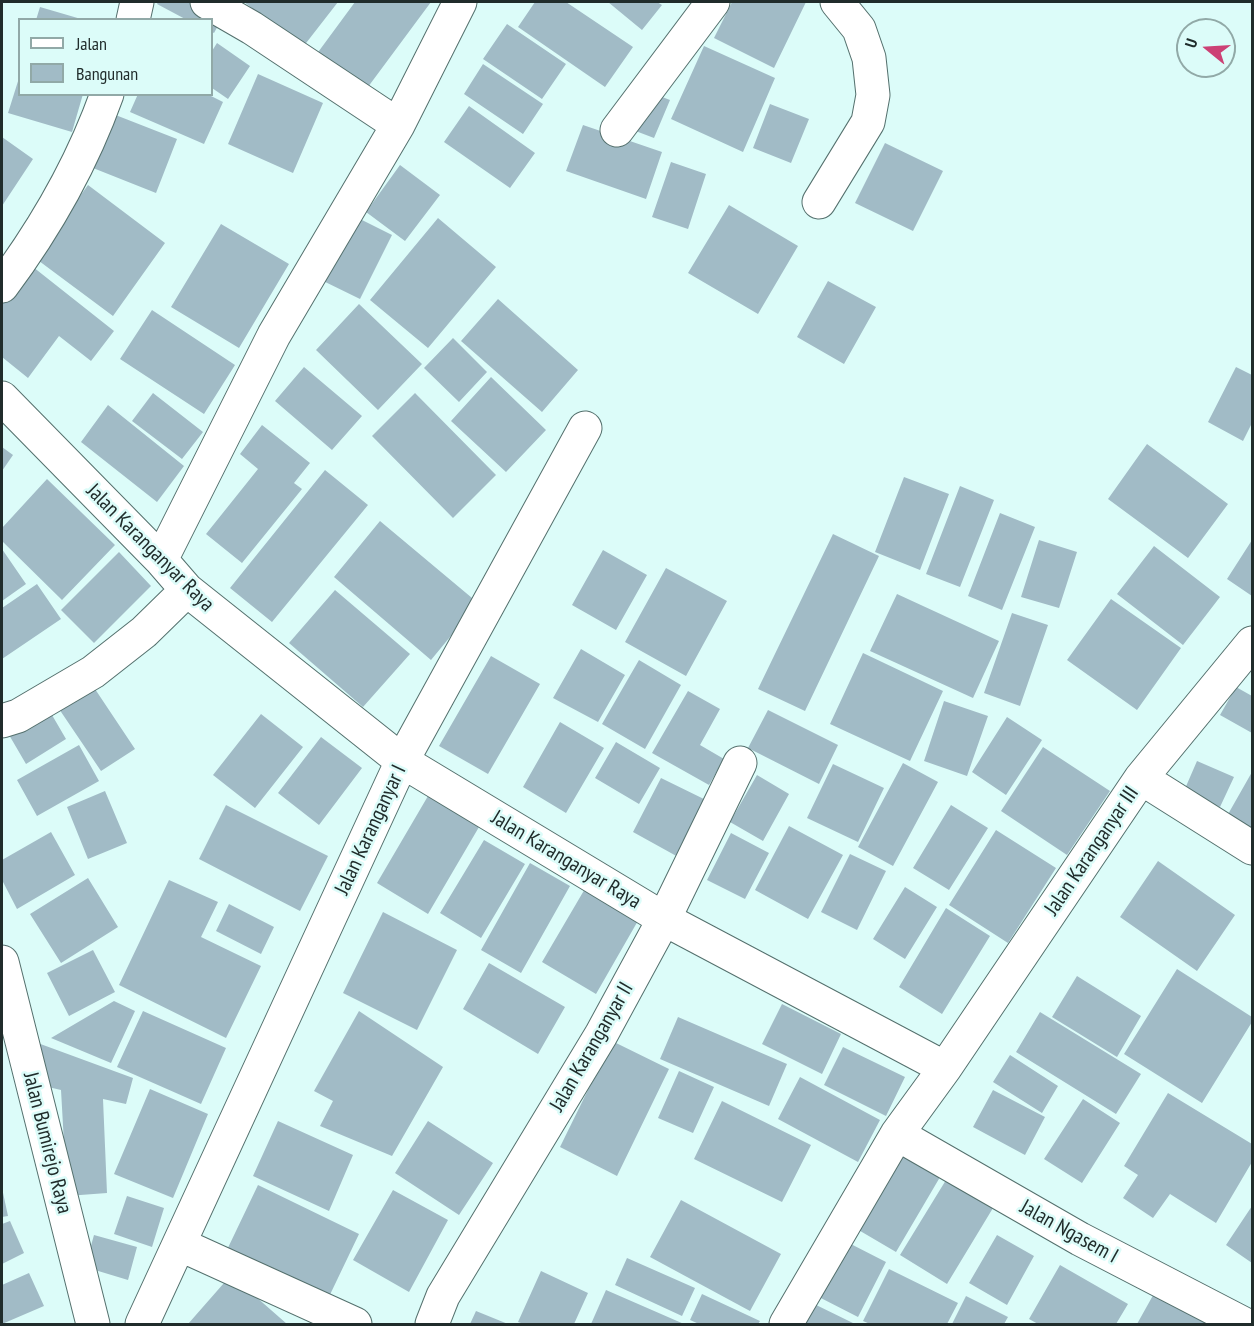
<!DOCTYPE html>
<style>
body{margin:0}
#map{position:relative;width:1254px;height:1326px;overflow:hidden;background:#dcfcf9;font-family:"PT Sans Narrow",sans-serif}
canvas{display:block}
.frame{position:absolute;inset:0;border:3px solid #202c2b;pointer-events:none}
.legend{position:absolute;left:18px;top:18px;width:195px;height:78px;box-sizing:border-box;background:#dcfcf9;border:2px solid #91a9a7;margin:0;padding:8px 10px;list-style:none;font-size:18px;color:#202c2b}
.legend li{display:flex;align-items:center;gap:12px;height:30px}
.legend b{width:30px;border:2px solid #91a9a7}
.north{position:absolute;left:1176px;top:18px;width:60px;height:60px;box-sizing:border-box;background:#dcfcf9;border:2px solid #91a9a7;border-radius:50%;rotate:288deg;font-size:16px;font-weight:700;line-height:24px;text-align:center;color:#202c2b}
.north::after{content:'';display:block;margin:auto;width:21px;height:27px;background:#cc4175;clip-path:polygon(50% 0,100% 100%,50% 72%,0 100%)}
</style>
<div id="map">
<canvas width="1254" height="1326"></canvas>
<div class="frame"></div>
<ul class="legend">
<li><b style="height:8px;background:#fff"></b>Jalan</li>
<li><b style="height:16px;background:#a1bbc6"></b>Bangunan</li>
</ul>
<div class="north">U</div>
</div>
<script>
const context = document.querySelector('canvas').getContext('2d');
context.lineJoin = 'round';
function fill(path, color) {
  context.fillStyle = color;
  context.fill(path, 'evenodd');
}
function trace(path, color, width, dash) {
  context.strokeStyle = color;
  context.lineWidth = width;
  context.lineCap = dash ? 'butt' : 'round';
  context.setLineDash(dash || []);
  context.stroke(path);
}
function drawText(font, color, halo, rows, align = 'center') {
  context.font = font + ' "PT Sans Narrow",sans-serif';
  context.lineWidth = 5;
  context.setLineDash([]);
  context.textBaseline = 'middle';
  context.strokeStyle = halo;
  context.fillStyle = color;
  for (const [text, x, y, turn = 0] of rows) {
    context.save();
    context.translate(x, y);
    context.rotate((+turn || 0) * Math.PI / 180);
    context.textAlign = isNaN(turn) ? turn : align;
    if (halo) context.strokeText(text, 0, 0);
    context.fillText(text, 0, 0);
    context.restore();
  }
}
const building = new Path2D(`
 M158 2H231L214 33 212 32V20H187L157 4Z
 M244 2H338L303 47Z
 M355 2H431L365 91 316 55Z
 M535 2H566L633 47 605 87 518 27Z
 M608 2H657L662 5 642 30Z
 M732 2H806L774 68 714 38Z
 M40 7 81 19V20H36Z
 M507 24 566 64 542 99 483 59Z
 M217 43 250 66 228 99 212 88V51Z
 M704 46 775 78 743 152 671 119Z
 M483 64 543 104 523 134 464 94Z
 M258 74 323 103 293 173 228 144Z
 M19 78 20 94H83L72 132 8 113Z
 M649 92 670 100 654 138 633 130Z
 M138 94H207L223 102 204 144 130 112Z
 M770 104 809 119 791 163 753 148Z
 M469 106 535 153 510 188 444 142Z
 M113 114 177 139 156 193 93 168Z
 M583 125 662 152 646 199 566 171Z
 M2 137 33 159 2 206Z
 M885 143 943 171 913 231 855 203Z
 M671 162 706 174 688 229 652 217Z
 M400 165 440 195 405 241 366 212Z
 M88 185 165 243 113 316 35 258Z
 M729 205 798 246 758 314 688 273Z
 M346 212 392 235 360 299 313 276Z
 M438 218 496 267 428 348 370 300Z
 M221 224 289 264 239 348 171 307Z
 M28 263 114 331 91 361 59 336 28 378 2 357V297Z
 M828 281 876 307 844 364 797 337Z
 M498 299 578 370 542 412 461 341Z
 M359 304 422 364 378 410 316 350Z
 M152 310 235 365 204 414 120 359Z
 M453 338 487 372 459 402 424 368Z
 M304 367 362 416 332 450 275 401Z
 M1236 367 1252 375V423L1243 441 1208 422Z
 M491 377 546 430 506 472 451 421Z
 M153 393 203 432 182 459 132 421Z
 M415 393 496 475 453 518 372 436Z
 M108 405 184 466 157 502 81 442Z
 M262 425 310 463 294 483 302 489 242 563 206 534 258 469 240 454Z
 M1147 444 1228 504 1188 558 1108 499Z
 M2 447 13 455 2 471Z
 M325 470 368 505 272 622 230 588Z
 M904 477 949 494 920 570 875 552Z
 M47 479 115 545 62 600 2 541V528Z
 M960 486 994 500 960 587 926 574Z
 M1000 513 1035 527 1002 610 968 596Z
 M380 521 478 603 431 660 334 577Z
 M833 534 879 556 805 711 758 689Z
 M1039 540 1077 552 1059 608 1021 597Z
 M1252 540V596L1227 579Z
 M1154 546 1220 597 1183 645 1117 594Z
 M2 549 26 584 2 601Z
 M603 550 647 575 616 630 572 605Z
 M119 552 151 586 94 643 61 610Z
 M666 568 727 601 686 676 625 642Z
 M37 584 61 619 2 659V608Z
 M335 590 410 654 363 707 289 643Z
 M897 594 999 641 973 698 870 651Z
 M1111 599 1181 648 1137 710 1067 660Z
 M1012 613 1048 625 1020 706 984 693Z
 M581 649 625 675 598 722 553 698Z
 M863 653 943 691 910 761 830 724Z
 M491 656 540 684 488 774 439 746Z
 M639 660 681 685 645 749 602 724Z
 M87 677 135 749 101 771 53 700Z
 M1236 687 1252 696V733L1220 715Z
 M688 691 720 709 700 745 724 759 709 785 652 753Z
 M944 701 988 716 967 776 924 761Z
 M45 703 66 739 26 764 5 728Z
 M768 710 838 745 819 784 748 748Z
 M261 714 303 747 255 808 213 775Z
 M1007 717 1042 740 1006 795 972 772Z
 M560 722 604 748 566 813 523 787Z
 M321 737 362 768 319 825 278 793Z
 M616 742 660 768 639 804 595 778Z
 M79 745 99 781 37 816 17 780Z
 M1043 747 1110 791 1067 855 1001 811Z
 M1197 761 1234 777 1220 807 1184 791Z
 M903 763 938 782 893 866 858 847Z
 M833 764 884 788 858 842 807 818Z
 M1252 772V831L1227 816Z
 M757 775 789 794 763 841 730 822Z
 M661 778 710 802 680 858 633 832Z
 M105 791 127 843 88 859 67 807Z
 M428 796 479 827 428 914 377 883Z
 M226 805 328 856 300 911 199 859Z
 M951 805 988 828 949 890 913 868Z
 M789 826 843 855 808 919 755 890Z
 M996 830 1056 868 1008 943 949 905Z
 M51 832 75 875 17 909 2 880V860Z
 M731 833 769 853 745 899 707 880Z
 M484 840 525 864 481 938 440 913Z
 M850 854 886 871 857 930 821 912Z
 M1158 861 1235 915 1197 971 1120 917Z
 M530 863 570 886 521 973 481 950Z
 M88 878 118 927 61 963 30 914Z
 M169 880 218 902 201 937 261 966 226 1038 119 985Z
 M586 887 639 919 596 994 542 962Z
 M905 887 937 907 905 959 873 939Z
 M229 904 274 927 261 954 216 931Z
 M946 908 990 936 942 1014 899 987Z
 M383 912 457 950 417 1030 343 993Z
 M93 950 115 992 69 1016 47 973Z
 M489 963 565 1007 538 1054 463 1009Z
 M1177 969 1252 1017V1022L1202 1103 1124 1054Z
 M1077 976 1141 1016 1117 1057 1052 1017Z
 M114 1001 135 1011 111 1063 51 1038Z
 M782 1004 841 1034 822 1074 762 1044Z
 M143 1011 226 1048 201 1104 117 1067Z
 M359 1011 443 1067 392 1156 320 1126 333 1101 314 1091Z
 M1040 1012 1141 1074 1116 1114 1016 1052Z
 M678 1017 787 1064 769 1106 660 1059Z
 M612 1041 669 1069 617 1176 560 1147Z
 M35 1042 133 1078 126 1104 103 1099 107 1193 67 1196 61 1090 44 1086Z
 M843 1047 905 1077 886 1116 824 1085Z
 M1010 1055 1058 1086 1042 1113 993 1082Z
 M679 1071 714 1087 693 1133 658 1118Z
 M800 1077 880 1120 858 1162 778 1119Z
 M150 1089 208 1114 173 1198 114 1174Z
 M993 1090 1045 1117 1025 1155 973 1127Z
 M1168 1093 1252 1144V1162L1216 1223 1170 1194 1153 1218 1123 1198 1138 1175 1124 1166Z
 M1083 1099 1120 1123 1082 1183 1044 1159Z
 M722 1101 811 1145 782 1202 694 1159Z
 M278 1121 353 1155 329 1211 253 1176Z
 M428 1121 493 1163 459 1215 395 1173Z
 M897 1144 943 1172 896 1252 850 1225Z
 M946 1180 993 1208 947 1284 900 1255Z
 M258 1185 359 1234 326 1303 225 1254Z
 M2 1188 8 1216 2 1217Z
 M393 1190 448 1220 409 1292 353 1260Z
 M127 1196 164 1208 152 1247 114 1234Z
 M681 1200 781 1254 750 1311 650 1257Z
 M1252 1206V1263L1226 1245Z
 M10 1221 24 1253 2 1264V1224Z
 M94 1235 137 1247 128 1280 85 1267Z
 M997 1235 1034 1256 1007 1305 969 1283Z
 M841 1239 886 1262 858 1317 813 1294Z
 M627 1258 695 1288 682 1316 615 1285Z
 M1060 1265 1128 1304 1116 1324H1038L1029 1319Z
 M889 1269 958 1303 947 1324H870L863 1321Z
 M541 1271 588 1293 574 1324H524L518 1322Z
 M29 1273 44 1306 2 1324V1285Z
 M231 1275 287 1324H188Z
 M606 1290 684 1324H591Z
 M1156 1290 1210 1324H1137Z
 M702 1294 760 1321 758 1324H699L690 1320Z
 M966 1296 1008 1317 1004 1324H952Z
 M808 1301 855 1324H796Z
 M476 1311 508 1324H470Z`);
const minor = new Path2D(`
 M207 2 252 28 398 125
 M133 20 137 2
 M617 130 713 2
 M819 202 868 122 873 95 869 58 859 29 837 2
 M2 286C46 227 82 164 107 94
 M2 398 161 560 187 590 402 761 664 919 945 1068 897 1134 786 1324
 M161 560 274 335 398 125 460 2
 M2 721 18 716 93 672 144 632 187 590
 M1141 778 1252 848
 M2 962 93 1324
 M945 1068 1141 778 1252 643
 M897 1134 1080 1239 1244 1324
 M179 1244 355 1324
 M142 1324 402 761 585 428
 M432 1324 443 1296 601 1035 664 919 740 763`);
const streetNames = [
 ["Jalan Karanganyar Raya",150,548,45],
 ["Jalan Karanganyar I",371,830,-65],
 ["Jalan Karanganyar III",1092,851,-56],
 ["Jalan Karanganyar Raya",566,860,31],
 ["Jalan Karanganyar II",592,1047,-60],
 ["Jalan Bumirejo Raya",47,1143,76],
 ["Jalan Ngasem I",1069,1232,29]
];
fill(building, '#a1bbc6');
trace(minor, '#54706d', 35);
trace(minor, '#fff', 33);
drawText('21px', '#202c2b', '#dcfcf9', streetNames);
</script>
